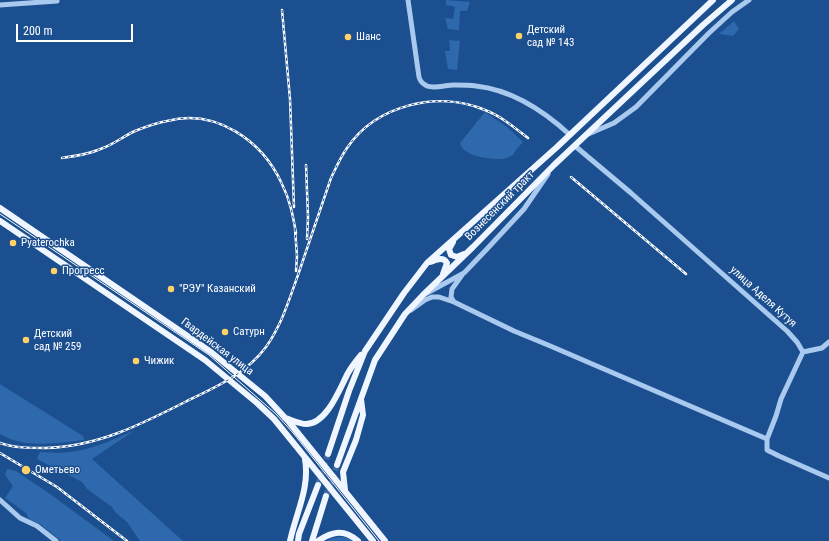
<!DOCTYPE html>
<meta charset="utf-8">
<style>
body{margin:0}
#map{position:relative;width:829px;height:541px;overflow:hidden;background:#1b4f8f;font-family:"Roboto Condensed",sans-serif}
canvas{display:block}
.scale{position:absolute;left:16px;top:24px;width:117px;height:18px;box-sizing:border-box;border:2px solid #fff;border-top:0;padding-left:5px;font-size:12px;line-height:14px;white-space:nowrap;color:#fff;-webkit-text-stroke:3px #1b4f8f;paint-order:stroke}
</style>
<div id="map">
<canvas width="829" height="541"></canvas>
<div class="scale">200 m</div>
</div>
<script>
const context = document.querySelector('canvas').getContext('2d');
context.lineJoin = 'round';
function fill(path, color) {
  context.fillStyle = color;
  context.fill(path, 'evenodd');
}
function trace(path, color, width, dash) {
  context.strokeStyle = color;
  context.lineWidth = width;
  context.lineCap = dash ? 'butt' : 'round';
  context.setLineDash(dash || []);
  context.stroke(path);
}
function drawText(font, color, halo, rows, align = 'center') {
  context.font = font + ' "Roboto Condensed",sans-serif';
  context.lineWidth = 3;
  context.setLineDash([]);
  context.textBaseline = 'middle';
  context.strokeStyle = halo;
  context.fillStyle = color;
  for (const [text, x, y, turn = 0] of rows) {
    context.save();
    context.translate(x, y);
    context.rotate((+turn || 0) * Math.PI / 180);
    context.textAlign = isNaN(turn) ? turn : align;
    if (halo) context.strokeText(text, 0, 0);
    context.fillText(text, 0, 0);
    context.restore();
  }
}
const green = new Path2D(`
 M446 0 470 2 467 11H460L459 30 448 29 445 18 453 19 455 7 446 5Z
 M734 21 739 29 733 36 719 34Z
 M449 40 460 41 457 70 448 69 445 51H450Z
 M485 112 507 127 523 142 516 150 513 155C509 157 505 159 500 159 489 159 464 157 460 143Z
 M0 384 83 436 84 440C57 443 25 449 0 434Z
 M135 430 92 459 183 541H140L127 522 116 513 112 507 87 489 82 482 37 459 40 452C78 456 101 445 135 430Z
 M7 469 16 471 50 494 114 541H61L40 524 29 519 26 513 5 498 13 486 5 475Z
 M342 537 350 539 353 541H327L332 538Z`);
const majorTunnel = new Path2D(`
 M318 485 328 454
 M326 496 337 465`);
const minor = new Path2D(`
 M408 0 419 77C420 81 423 84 427 86 434 89 446 85 454 85 461 85 469 85 476 86 512 90 544 111 570 135
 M0 5 57 1
 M586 135 614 123 636 107 709 33 732 12 749 0
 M575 146 631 193 787 331 797 342 803 352
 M427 293 464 273 486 250 524 209 548 174
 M454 302 451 297 452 289 462 275
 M411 310 425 300 432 297H439L454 302 514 331 548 345 767 439
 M803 352 781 399 776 416 767 439V450L779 456 829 478
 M803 352 822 348 829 342
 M0 500 20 518 37 526 56 541`);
const major = new Path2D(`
 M0 208 211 352 265 396 289 422 385 541
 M0 221 205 360 257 403 274 419 373 541
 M453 242 449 249 451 255 457 257 464 254
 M430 262C436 260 443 256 447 263L443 274
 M285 418C292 420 300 424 306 424 327 424 340 388 348 373 352 366 356 361 361 355
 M328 454 349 391 365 351 404 293 427 263 557 147 713 0
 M337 465 375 360 405 314 423 295 473 247 554 165 703 25 732 0
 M345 490 343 472 356 440 363 415 361 399
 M290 541C296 513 310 488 305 459
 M298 541 299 534 318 485
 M312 541 326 496
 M318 541C333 531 344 529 358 541`);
const tram = new Path2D(`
 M0 214 209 355 276 414 294 434 379 541`);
const rail = new Path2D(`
 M282 10 290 99 294 207
 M62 158C76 156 90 154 103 148 114 144 124 136 135 131 145 127 156 123 167 121 215 108 262 140 282 184 290 200 293 216 296 233
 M306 165 308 217 307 239
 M571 177 686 274
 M295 229 297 256 296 271
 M0 443C14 448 30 448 45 448 97 447 142 424 187 401 216 387 246 374 266 347 282 324 289 300 298 275 309 243 320 210 331 178 336 168 340 158 347 148 376 105 438 90 485 110 501 116 515 128 528 138
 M0 453 57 487 127 541`);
const markers = [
 [519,36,4,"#ffd166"],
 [348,37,4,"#ffd166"],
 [13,243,4,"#ffd166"],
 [54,271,4,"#ffd166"],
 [171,289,4,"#ffd166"],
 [225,332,4,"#ffd166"],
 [26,340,4,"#ffd166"],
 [136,361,4,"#ffd166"],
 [26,470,5,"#ffd166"]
];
const poiNames = [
 ["Детский",527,30],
 ["сад № 143",527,43],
 ["Шанс",356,37],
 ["Pyaterochka",21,243],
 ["Прогресс",62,271],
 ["\"РЭУ\" Казанский",179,289],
 ["Сатурн",233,332],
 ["Детский",34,334],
 ["сад № 259",34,347],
 ["Чижик",144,361],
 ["Ометьево",35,470]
];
const streetNames = [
 ["Вознесенский тракт",500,206,-45],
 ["улица Аделя Кутуя",763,297,42],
 ["Гвардейская улица",217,347,37]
];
fill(green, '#2e69ad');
trace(majorTunnel, '#3d69a0', 6, [6, 3]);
trace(minor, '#a9c9ee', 5);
trace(major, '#f0f6ff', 6);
trace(tram, '#fff', 1);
trace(rail, '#fff', 2.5);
trace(rail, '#1b4f8f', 1, [3]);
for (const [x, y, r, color] of markers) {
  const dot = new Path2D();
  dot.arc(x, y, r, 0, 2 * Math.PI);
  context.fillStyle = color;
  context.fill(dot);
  trace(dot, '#1b4f8f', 1.5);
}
drawText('11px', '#fff', '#1b4f8f', poiNames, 'left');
drawText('11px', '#fff', '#1b4f8f', streetNames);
</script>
